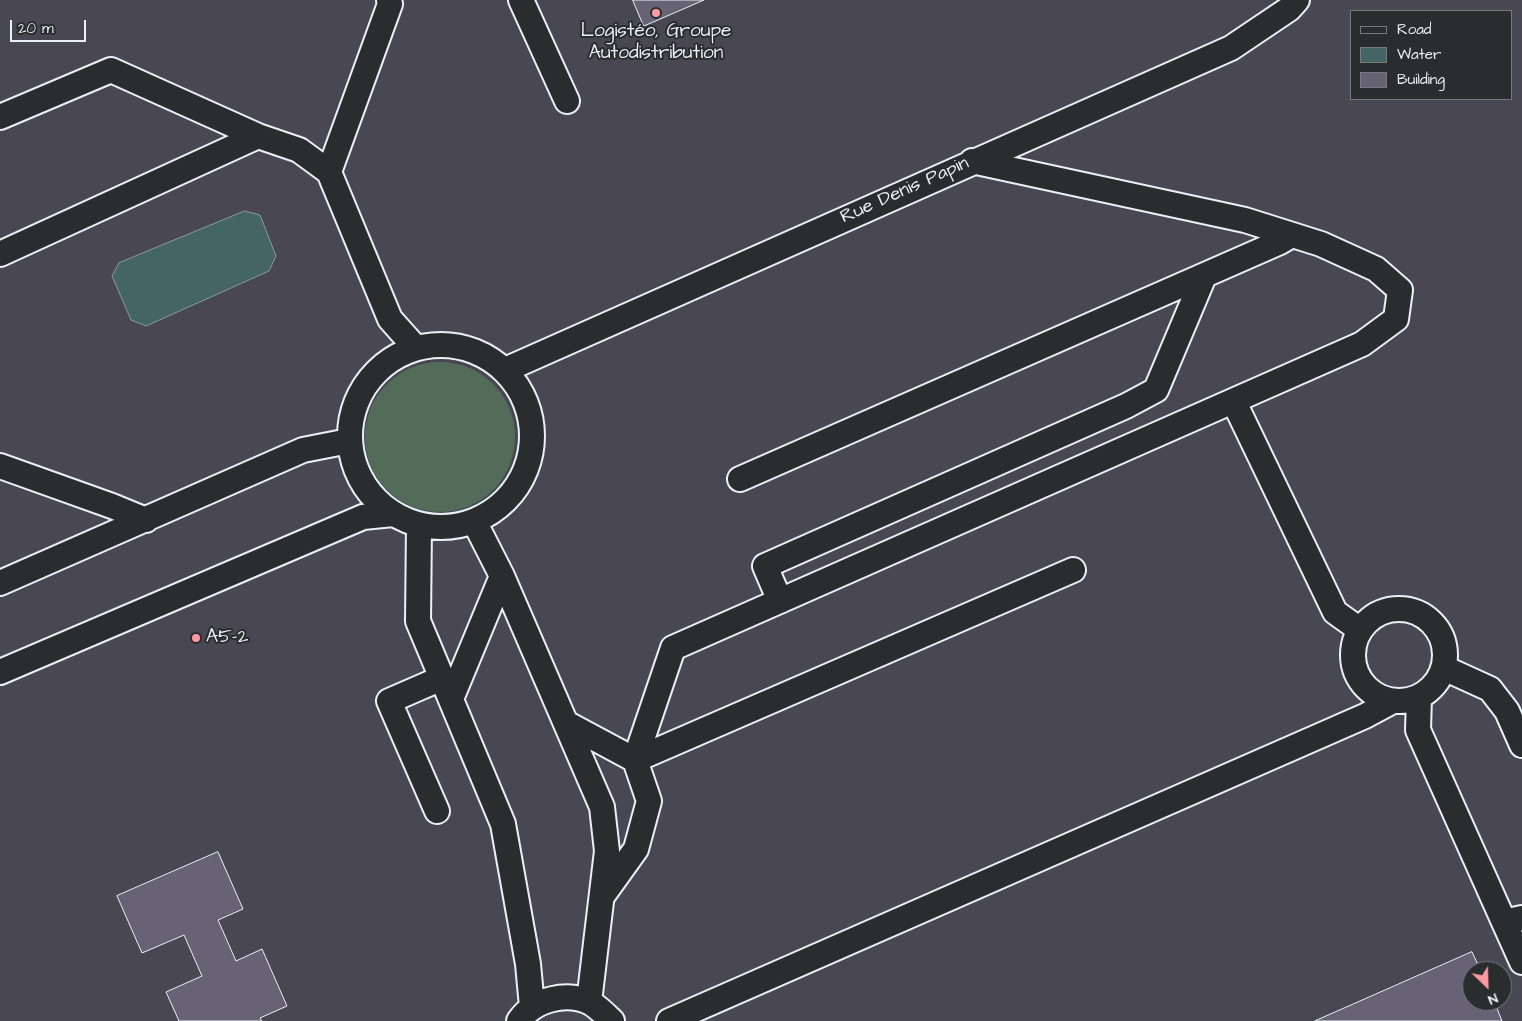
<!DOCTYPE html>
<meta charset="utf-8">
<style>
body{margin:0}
#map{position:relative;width:1522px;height:1021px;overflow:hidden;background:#3c3d43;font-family:"Architects Daughter",sans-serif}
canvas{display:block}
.legend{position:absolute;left:1350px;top:10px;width:162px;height:90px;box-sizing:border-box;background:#2a2d2e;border:1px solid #767b7f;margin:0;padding:6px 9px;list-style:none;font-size:15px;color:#e8f1f8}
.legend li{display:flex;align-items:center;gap:10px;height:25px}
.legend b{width:25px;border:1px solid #767b7f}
.north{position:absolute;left:1462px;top:961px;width:50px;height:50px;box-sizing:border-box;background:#2a2d2e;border:1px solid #767b7f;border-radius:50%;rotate:156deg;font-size:14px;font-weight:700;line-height:20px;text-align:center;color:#e8f1f8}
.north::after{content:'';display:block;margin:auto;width:18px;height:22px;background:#ff9aa2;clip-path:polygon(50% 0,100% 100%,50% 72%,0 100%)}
.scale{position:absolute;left:10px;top:20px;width:76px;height:22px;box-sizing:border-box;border:2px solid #e8f1f8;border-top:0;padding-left:6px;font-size:15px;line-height:18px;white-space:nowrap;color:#e8f1f8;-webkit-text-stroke:4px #2a2d2e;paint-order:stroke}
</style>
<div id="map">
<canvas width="1522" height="1021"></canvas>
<ul class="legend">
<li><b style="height:6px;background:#2a2d2e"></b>Road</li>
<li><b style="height:14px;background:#456466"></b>Water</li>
<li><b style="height:14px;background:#676274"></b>Building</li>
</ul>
<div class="north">N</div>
<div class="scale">20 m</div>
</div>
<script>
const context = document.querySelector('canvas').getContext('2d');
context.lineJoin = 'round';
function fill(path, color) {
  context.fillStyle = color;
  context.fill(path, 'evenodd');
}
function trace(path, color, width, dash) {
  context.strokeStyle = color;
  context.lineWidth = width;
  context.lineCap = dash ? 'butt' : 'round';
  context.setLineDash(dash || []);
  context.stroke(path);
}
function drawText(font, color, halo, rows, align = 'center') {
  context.font = font + ' "Architects Daughter",sans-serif';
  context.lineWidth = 4;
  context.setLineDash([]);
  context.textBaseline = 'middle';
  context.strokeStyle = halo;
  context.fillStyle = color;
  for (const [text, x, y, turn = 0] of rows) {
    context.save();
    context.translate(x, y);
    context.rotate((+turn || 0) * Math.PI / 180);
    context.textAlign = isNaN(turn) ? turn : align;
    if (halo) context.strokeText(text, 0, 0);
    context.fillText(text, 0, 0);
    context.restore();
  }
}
const built = new Path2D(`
 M0 0H1522V1021H0ZM1351 11H1511V99H1351ZM1472 971H1502V1001H1472Z`);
const green = new Path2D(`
 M365 437a75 75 0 1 1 150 0a75 75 0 1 1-150 0Z`);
const water = new Path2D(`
 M245 211 260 215 276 256 269 271 146 326 131 320 112 276 119 263Z`);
const building = new Path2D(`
 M633 0H704L644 26Z
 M218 852 243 909 218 920 236 961 262 949 287 1006 260 1018 262 1021H179L166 992 202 976 184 935 142 953 117 896Z
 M1472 952 1481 971H1472V1001H1494L1502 1021H1315Z`);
const minor = new Path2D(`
 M389 0 390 4 329 172 390 319 415 347
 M521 0 567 101
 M0 117 111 70 258 136 299 150 329 172
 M0 254 258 136
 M350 436a91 91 0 1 1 182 0a91 91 0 1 1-182 0Z
 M505 370 1231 48 1289 9 1297 0
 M1234 402 1335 612 1360 630
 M0 466 112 506 146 520
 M740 479 1280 242 1292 235
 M474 521 502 576 602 807 607 851 589 1002
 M419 525 418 621 503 824 528 964 532 1007
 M0 583 303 450 349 441
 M780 601 765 566 1126 406 1156 390 1204 276
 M1353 655a46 46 0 1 1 92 0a46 46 0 1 1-92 0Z
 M1444 668 1490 689 1507 711 1522 745
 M0 672 363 517 393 514
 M1419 697 1418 730 1504 922 1522 918
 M451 699 502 576
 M566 723 635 760
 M635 760 1073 570
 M437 811 389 701 442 678
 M603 895 636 849 649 801 635 760 673 648 1362 344 1396 319 1400 290 1376 269 1321 244 1245 220 972 161
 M1504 922 1522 962
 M519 1021C534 999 567 991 591 1003 599 1008 605 1014 612 1021
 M669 1021 1365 716 1393 701`);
const markers = [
 [656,13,5,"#ff9aa2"],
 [196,638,5,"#ff9aa2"]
];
const poiNames = [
 ["Logistéo, Groupe",656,32],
 ["Autodistribution",656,54],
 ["A5-2",206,638,"left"]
];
const streetNames = [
 ["Rue Denis Papin",905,191,-24]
];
fill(built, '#494852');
fill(green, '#536c5a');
fill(water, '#456466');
trace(water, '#869ca0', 1);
fill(building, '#676274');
trace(building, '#e8f1f8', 1);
trace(minor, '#e8f1f8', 28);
trace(minor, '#2a2d2e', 24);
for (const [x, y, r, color] of markers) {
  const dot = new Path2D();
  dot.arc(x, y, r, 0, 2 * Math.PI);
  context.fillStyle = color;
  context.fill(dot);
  trace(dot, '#2a2d2e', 2);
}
drawText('19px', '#e8f1f8', '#2a2d2e', poiNames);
drawText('19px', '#e8f1f8', '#2a2d2e', streetNames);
</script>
